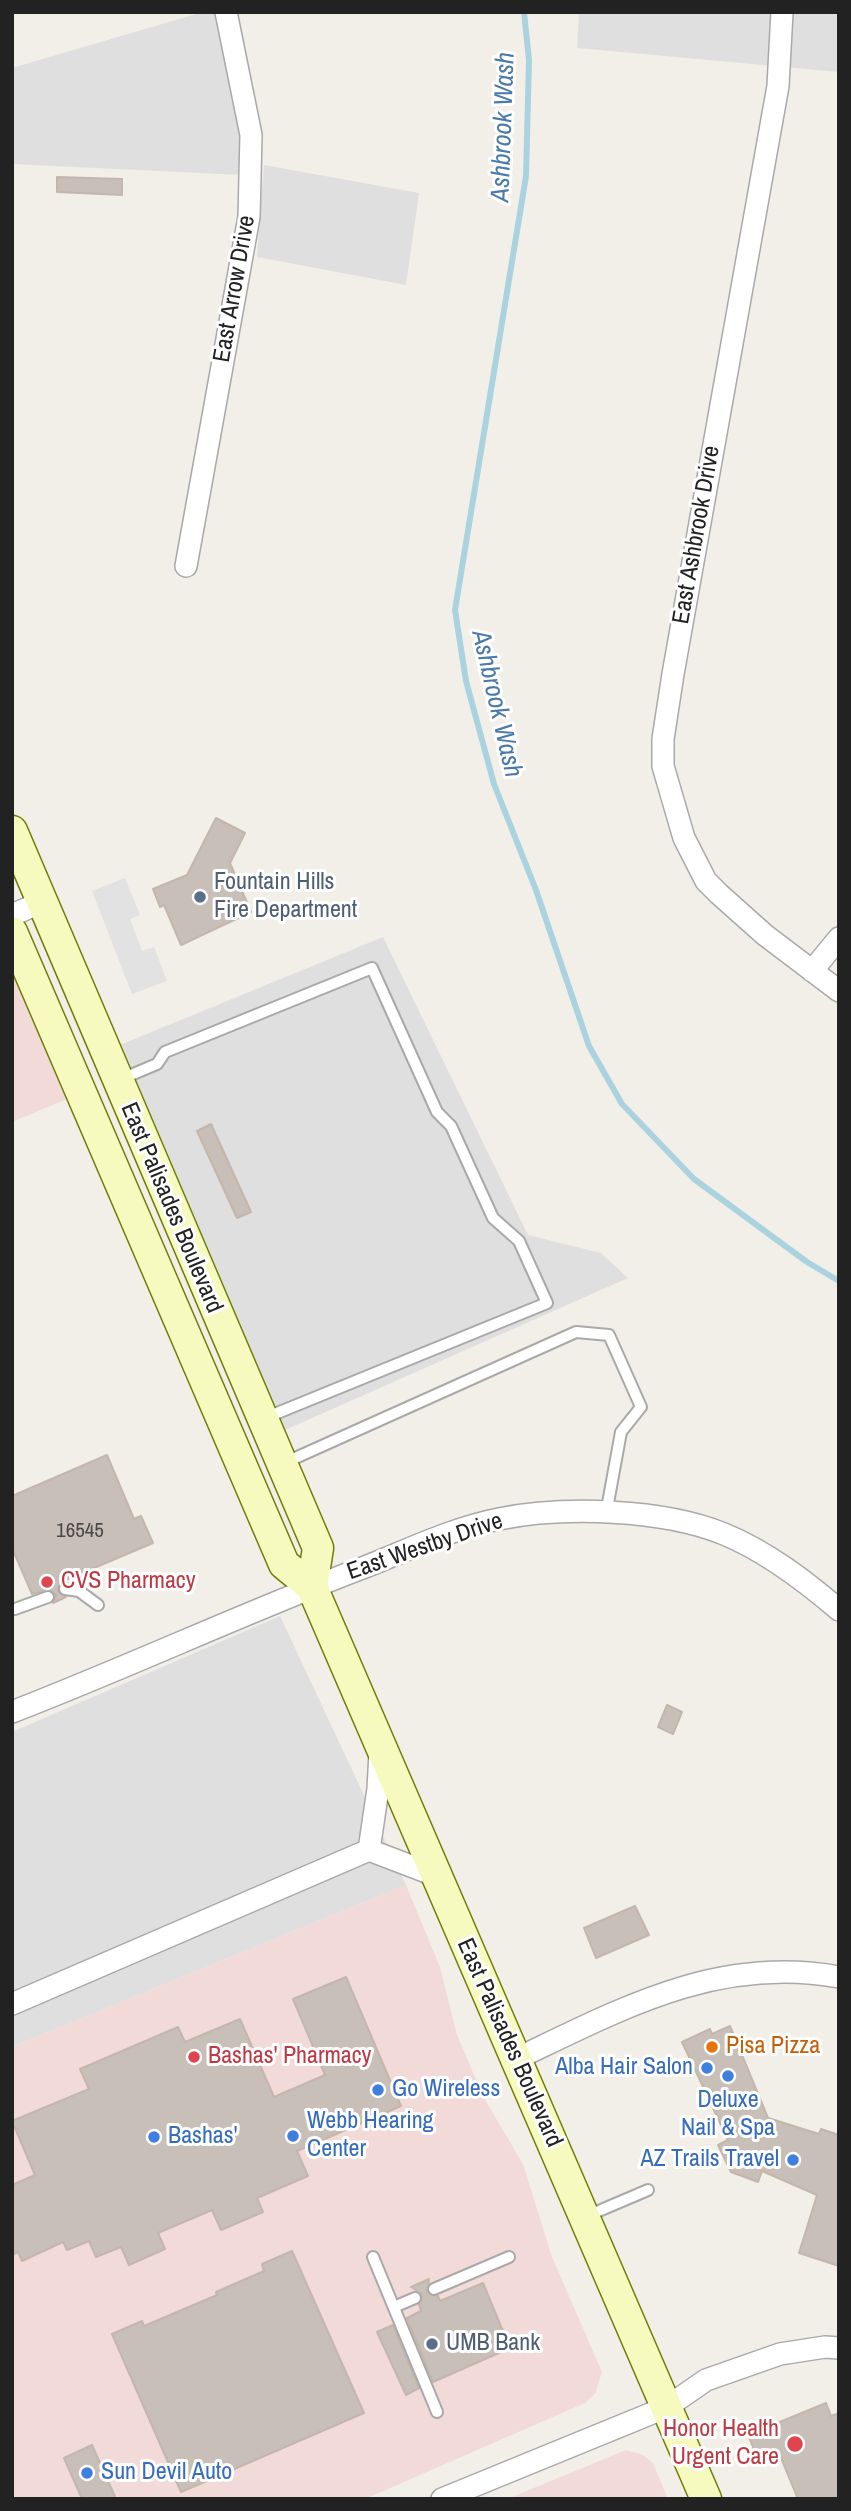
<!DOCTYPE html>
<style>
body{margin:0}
#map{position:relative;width:851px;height:2511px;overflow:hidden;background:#f2efe9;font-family:"Archivo Narrow",sans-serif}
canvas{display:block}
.frame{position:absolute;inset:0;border:14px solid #222;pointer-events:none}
</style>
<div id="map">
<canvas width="851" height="2511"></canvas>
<div class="frame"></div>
</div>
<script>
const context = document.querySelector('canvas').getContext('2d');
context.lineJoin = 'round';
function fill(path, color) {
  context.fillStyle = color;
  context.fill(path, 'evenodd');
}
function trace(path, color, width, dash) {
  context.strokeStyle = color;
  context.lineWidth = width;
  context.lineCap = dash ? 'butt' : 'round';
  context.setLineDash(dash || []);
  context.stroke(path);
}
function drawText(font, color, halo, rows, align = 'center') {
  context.font = font + ' "Archivo Narrow",sans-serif';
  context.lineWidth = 6;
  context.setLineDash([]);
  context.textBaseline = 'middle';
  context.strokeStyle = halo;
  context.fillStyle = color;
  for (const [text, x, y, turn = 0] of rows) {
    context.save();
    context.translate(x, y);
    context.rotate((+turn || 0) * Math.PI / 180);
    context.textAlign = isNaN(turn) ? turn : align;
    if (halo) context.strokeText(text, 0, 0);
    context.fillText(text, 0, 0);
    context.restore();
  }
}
const residential = new Path2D(`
 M203 12H218L242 135V175L12 164V68Z
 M579 12H839V72L577 48Z
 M264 165 419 193 406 285 257 257Z
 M383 937 528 1235 601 1253 628 1278 285 1430 122 1046 115 1047Z
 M280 1616 406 1885 12 2047V1732Z`);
const commercial = new Path2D(`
 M12 970 67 1099 12 1122Z
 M406 1885 440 1967 457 2035 484 2098 523 2164 552 2257 602 2372 595 2394 585 2403 365 2499H12V2047Z
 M626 2450 643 2455 653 2463 668 2499H507Z`);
const parking = new Path2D(`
 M125 878 140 915 130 919 142 951 154 947 167 981 132 994 92 891Z`);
const stream = new Path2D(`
 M524 12 529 60 526 176 455 610 466 681 494 784 536 890 589 1046 622 1104 694 1179 807 1262 839 1281`);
const building = new Path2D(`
 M57 177 122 179V195L57 192Z
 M216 818 245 833 230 863 251 912 181 945 164 905 160 907 153 889 187 875Z
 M211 1124 251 1212 237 1218 197 1131Z
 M107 1455 134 1519 141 1516 153 1543 61 1582 58 1591 66 1597 53 1603 56 1595 50 1589 32 1594 12 1548V1496Z
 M667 1705 682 1712 673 1734 658 1727Z
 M635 1906 649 1935 596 1958 584 1928Z
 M346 1977 401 2106 297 2151 308 2176 257 2198 263 2212 221 2230 212 2210 158 2233 165 2249 129 2265 121 2247 96 2257 89 2241 67 2250 63 2242 22 2261 18 2252 12 2255V2185L35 2175 12 2121 89 2089 80 2069 178 2027 185 2042 240 2019 274 2097 325 2075 293 1999Z
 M730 2026 768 2118 819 2134 821 2129 839 2135V2266L799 2253 817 2195 762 2171 758 2182 731 2172 718 2145 728 2140 682 2042 710 2029 712 2034Z
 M292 2251 364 2413 181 2492 112 2334 142 2321 144 2326 217 2295 216 2292 264 2271 262 2264Z
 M429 2279 427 2293 438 2296 440 2301 483 2283 510 2348 433 2382 407 2318 421 2311 419 2305 422 2294 411 2287Z
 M393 2325 419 2388 406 2395 377 2332Z
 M826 2403 831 2416 839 2413V2499H798L779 2453 759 2461 748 2435Z
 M92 2445 116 2499H82L64 2458Z`);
const lane = new Path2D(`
 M119 1080 157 1064 165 1052 372 968 437 1112 451 1126 493 1218 519 1241 547 1303 265 1418
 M284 1463 576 1332 609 1335 641 1407 621 1432 606 1514
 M65 1589 79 1591 98 1605
 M15 1609 48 1597
 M587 2216 648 2190
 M373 2257 437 2412
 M434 2289 509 2257
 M394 2307 415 2298`);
const street = new Path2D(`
 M782 12 778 86 673 674 663 739V766L684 838 706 881 719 894 765 935 839 991
 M186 566 249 217 251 135 226 12
 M12 915 42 902
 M812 971 839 938
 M12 1712C131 1666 246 1612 365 1567 408 1550 453 1528 499 1519 564 1506 663 1509 724 1534 766 1551 805 1581 839 1610
 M369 1850 378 1789 380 1752
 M12 2004 369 1850 437 1876
 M516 2059C621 2009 718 1955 839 1977
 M442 2499 667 2407 706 2380 780 2354 825 2347 839 2348`);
const secondary = new Path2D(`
 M12 831 318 1548 312 1587
 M12 932 284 1564 312 1587 706 2499`);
const markers = [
 [200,897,7,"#5c6f8a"],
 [47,1582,7,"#e0444e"],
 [712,2047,7,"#e8710a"],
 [194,2057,7,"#e0444e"],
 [707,2068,7,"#3f7fe0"],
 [728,2076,7,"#3f7fe0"],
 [378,2090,7,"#3f7fe0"],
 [293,2136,7,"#3f7fe0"],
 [154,2137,7,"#3f7fe0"],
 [793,2160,7,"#3f7fe0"],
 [432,2344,7,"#5c6f8a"],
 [795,2444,9,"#e0444e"],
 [87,2473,7,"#3f7fe0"]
];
const numberNames = [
 ["16545",80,1531]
];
const streetNames = [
 ["East Arrow Drive",235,289,-80],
 ["East Ashbrook Drive",697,535,-80],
 ["East Palisades Boulevard",171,1208,67],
 ["East Westby Drive",425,1547,-19],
 ["East Palisades Boulevard",509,2043,66]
];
const serviceNames = [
 ["Fountain Hills",214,883],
 ["Fire Department",214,911],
 ["UMB Bank",446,2344]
];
const healthNames = [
 ["CVS Pharmacy",61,1582],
 ["Bashas' Pharmacy",208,2057],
 ["Honor Health",779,2430,"right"],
 ["Urgent Care",779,2458,"right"]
];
const foodNames = [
 ["Pisa Pizza",726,2047]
];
const shopNames = [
 ["Alba Hair Salon",693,2068,"right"],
 ["Go Wireless",392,2090],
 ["Deluxe",728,2101,"center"],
 ["Nail & Spa",728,2129,"center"],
 ["Webb Hearing",307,2122],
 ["Center",307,2150],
 ["Bashas'",168,2137],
 ["AZ Trails Travel",779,2160,"right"],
 ["Sun Devil Auto",101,2473]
];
const waterNames = [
 ["Ashbrook Wash",504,127,-88],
 ["Ashbrook Wash",496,704,77]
];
fill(residential, '#e0dfdf');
fill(commercial, '#f2dad9');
fill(parking, '#e2e2e2');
trace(stream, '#aad3df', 6);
fill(building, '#c7bfb8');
trace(building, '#c4b6ab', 2);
trace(lane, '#a9a9a9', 14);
trace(street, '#a9a9a9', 24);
trace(secondary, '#707d05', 33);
trace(lane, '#fff', 10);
trace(street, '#fff', 21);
trace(secondary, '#f7fabf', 30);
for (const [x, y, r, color] of markers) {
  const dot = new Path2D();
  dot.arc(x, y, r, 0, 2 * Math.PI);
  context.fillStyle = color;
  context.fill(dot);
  trace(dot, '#fff', 2.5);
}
drawText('21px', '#4b4948', null, numberNames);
drawText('24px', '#222', '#fff', streetNames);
drawText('24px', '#4e5e75', '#fff', serviceNames, 'left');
drawText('24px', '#be3a42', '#fff', healthNames, 'left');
drawText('24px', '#c56008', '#fff', foodNames, 'left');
drawText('24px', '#366cbe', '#fff', shopNames, 'left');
drawText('italic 26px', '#4a7aab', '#fff', waterNames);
</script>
